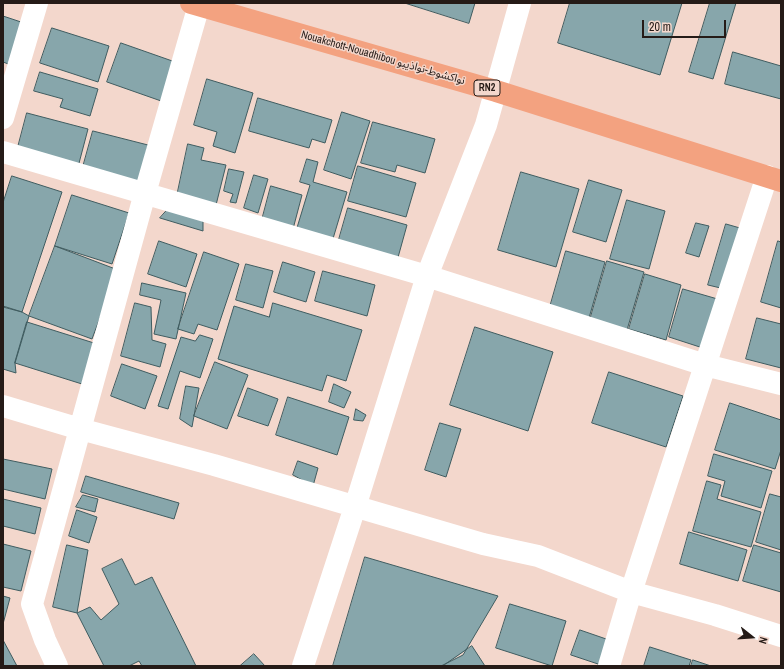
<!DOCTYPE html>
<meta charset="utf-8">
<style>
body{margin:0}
#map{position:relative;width:784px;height:669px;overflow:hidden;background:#f3d7cc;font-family:"Archivo Narrow",sans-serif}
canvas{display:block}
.frame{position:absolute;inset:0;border:4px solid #251b17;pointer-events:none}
.north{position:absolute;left:732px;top:617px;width:40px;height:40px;-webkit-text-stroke:3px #f3d7cc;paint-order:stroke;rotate:107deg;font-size:11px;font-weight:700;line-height:16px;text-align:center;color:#251b17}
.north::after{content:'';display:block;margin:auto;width:14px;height:18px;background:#251b17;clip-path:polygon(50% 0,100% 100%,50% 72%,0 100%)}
.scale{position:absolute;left:642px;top:20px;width:84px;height:18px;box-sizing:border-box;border:2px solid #251b17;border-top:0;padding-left:5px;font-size:12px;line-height:14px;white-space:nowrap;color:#251b17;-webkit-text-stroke:3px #f3d7cc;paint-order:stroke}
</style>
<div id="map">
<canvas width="784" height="669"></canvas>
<div class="frame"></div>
<div class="north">N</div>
<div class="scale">20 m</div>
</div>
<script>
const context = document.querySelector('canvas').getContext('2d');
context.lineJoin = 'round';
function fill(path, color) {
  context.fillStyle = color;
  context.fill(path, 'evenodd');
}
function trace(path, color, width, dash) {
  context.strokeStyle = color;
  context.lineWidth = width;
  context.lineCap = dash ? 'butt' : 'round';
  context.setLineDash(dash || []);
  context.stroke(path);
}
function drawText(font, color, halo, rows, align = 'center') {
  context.font = font + ' "Archivo Narrow","Noto Sans Arabic",sans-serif';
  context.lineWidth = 3;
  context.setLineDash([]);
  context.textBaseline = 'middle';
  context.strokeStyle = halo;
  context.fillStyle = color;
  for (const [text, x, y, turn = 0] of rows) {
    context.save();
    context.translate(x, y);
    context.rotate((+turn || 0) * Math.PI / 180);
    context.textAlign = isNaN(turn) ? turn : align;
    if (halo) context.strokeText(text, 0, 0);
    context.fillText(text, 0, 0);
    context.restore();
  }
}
const building = new Path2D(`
 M405 3H475L469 23Z
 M570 3H682L660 75 558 43Z
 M710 3H736L713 79 689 72Z
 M3 16 24 23 11 65 3 62Z
 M52 28 109 46 98 82 40 63Z
 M121 43 178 63 164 102 107 82Z
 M733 52 781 66V99L725 84Z
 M40 72 98 89 90 116 60 107 63 99 34 91Z
 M207 79 253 93 235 153 213 146 217 132 194 125Z
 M258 98 332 120 325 143 312 139 309 148 249 131Z
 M342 112 370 121 351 179 324 170Z
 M27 113 88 129 78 167 17 151Z
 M373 122 435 139 425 173 397 165 395 172 361 163Z
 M93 131 148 145 139 182 83 167Z
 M188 144 204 148 201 160 226 165 216 205 177 196Z
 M307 159 318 162 313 182 347 192 332 242 296 231 310 185 300 182Z
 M358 166 416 183 406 217 348 201Z
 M229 169 244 172 236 203 230 202 233 194 224 191Z
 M521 172 579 189 556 267 498 250Z
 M254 175 268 179 258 213 244 208Z
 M12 176 62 192 22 312 3 306V203Z
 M589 180 622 190 606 242 573 232Z
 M271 186 302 195 293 229 262 220Z
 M72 195 129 213 112 264 55 246Z
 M627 200 665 211 649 269 610 259Z
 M169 208 203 220V231L160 218Z
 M348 208 407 225 397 261 338 243Z
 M696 223 709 226 699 257 686 253Z
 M726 224 747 230 729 290 708 285Z
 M159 241 197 254 186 287 148 274Z
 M778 241 781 242V308L761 302Z
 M55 246 118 270 92 339 29 316Z
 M566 251 605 262 589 318 550 307Z
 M204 252 239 264 217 330 198 324 194 334 178 329Z
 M607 261 644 272 627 330 590 320Z
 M283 262 315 272 306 302 274 292Z
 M246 264 273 271 263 308 236 300Z
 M323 271 375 285 367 316 315 301Z
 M645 274 681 285 666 340 629 329Z
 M142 283 186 293 176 339 154 334 161 300 140 295Z
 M683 289 721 300 706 349 669 337Z
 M135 303 151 307 152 340 166 344 160 367 121 356Z
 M273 303 362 330 346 381 327 375 322 391 218 359 234 306 269 317Z
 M3 307 22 312 29 316 15 363 16 373 3 369Z
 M757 318 781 324V368L746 359Z
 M27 322 94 343 82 384 15 363Z
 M475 327 553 352 528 431 450 405Z
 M200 335 213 339 200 378 180 371 168 409 158 406 181 337 195 341Z
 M215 362 248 375 227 429 194 416Z
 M122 364 157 376 145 409 111 396Z
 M609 372 683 396 666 447 592 423Z
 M334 384 351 392 344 408 329 402Z
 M186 386 199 388 192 427 180 419Z
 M248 388 278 399 268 426 238 416Z
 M288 397 349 417 337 455 276 435Z
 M730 403 781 420V450L775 469 715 450Z
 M356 409 366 415 363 421 354 420Z
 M440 423 461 429 446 477 425 470Z
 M714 454 772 471 761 508 721 496 725 481 708 476Z
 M3 459 52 469 45 499 3 489Z
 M298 461 318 468 313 486 293 475Z
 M86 476 179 503 174 519 81 492Z
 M707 481 721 485 717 499 761 512 751 547 693 531Z
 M770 494 781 497V550L756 542Z
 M83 495 98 499 95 512 76 507Z
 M3 499 41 508 35 534 3 526Z
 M77 510 97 517 89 543 69 536Z
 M689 532 747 550 738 581 680 564Z
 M3 544 31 551 21 591 3 587Z
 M67 545 88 550 77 613 53 607Z
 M754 545 781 553V592L743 581Z
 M365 557 498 596 463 655 441 666H333Z
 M122 559 135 585 152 577 196 666H142L139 661 129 666H104L77 613 90 607 101 620 119 604 102 569Z
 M3 596 10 598 3 624Z
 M510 604 566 621 552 666 496 648Z
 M580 630 612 641 604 666 571 655Z
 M3 640 17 666H3Z
 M472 646 485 666H443Z
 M650 647 691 660 689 666H644Z
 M254 654 265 666H240Z
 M693 660 711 666H691Z`);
const minor = new Path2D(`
 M3 118 37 3
 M3 152 427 276 705 365 781 384
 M3 406 80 429 214 465 483 544 538 556 631 592 715 615 781 636
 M57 666 45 640 32 604 145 193 199 5
 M303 666 355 507 427 276 486 125 520 3
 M609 666 631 592 767 176`);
const trunk = new Path2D(`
 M191 3 496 91 781 181`);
const shields = [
 [487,88,26]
];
const shieldNames = [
 ["RN2",487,88]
];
const streetNames = [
 ["Nouakchott-Nouadhibou نواكشوط-نواذيبو",383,58,16]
];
fill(building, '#87a6ab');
trace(building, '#3f5c60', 1);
trace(minor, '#fff', 22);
trace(trunk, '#f3a280', 22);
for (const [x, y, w] of shields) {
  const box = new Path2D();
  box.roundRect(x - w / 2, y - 8, w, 16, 3);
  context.fillStyle = '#f3d7cc';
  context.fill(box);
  trace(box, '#251b17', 1);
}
drawText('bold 10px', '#251b17', null, shieldNames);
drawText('11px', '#251b17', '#f3d7cc', streetNames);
</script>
